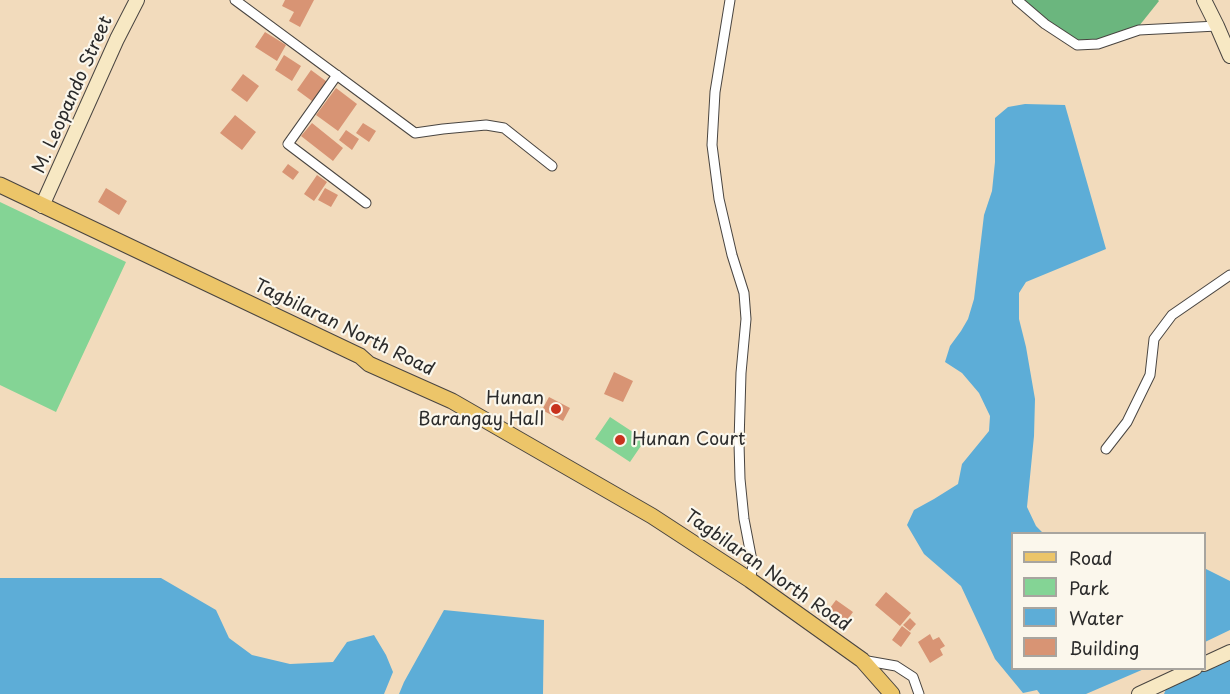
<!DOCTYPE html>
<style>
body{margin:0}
#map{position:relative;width:1230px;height:694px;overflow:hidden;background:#f2dbbc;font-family:"Playpen Sans",sans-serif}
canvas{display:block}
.legend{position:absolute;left:1011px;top:532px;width:195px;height:138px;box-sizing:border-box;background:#fbf7ec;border:2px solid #a8a59f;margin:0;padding:8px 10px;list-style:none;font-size:18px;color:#2b2b2b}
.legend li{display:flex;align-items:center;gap:12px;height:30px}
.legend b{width:30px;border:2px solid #a8a59f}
</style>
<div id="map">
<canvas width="1230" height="694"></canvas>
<ul class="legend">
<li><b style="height:8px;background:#ecc569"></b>Road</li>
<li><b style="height:16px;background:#84d495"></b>Park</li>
<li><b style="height:16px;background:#5dadd7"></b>Water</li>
<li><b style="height:16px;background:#d89474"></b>Building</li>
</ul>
</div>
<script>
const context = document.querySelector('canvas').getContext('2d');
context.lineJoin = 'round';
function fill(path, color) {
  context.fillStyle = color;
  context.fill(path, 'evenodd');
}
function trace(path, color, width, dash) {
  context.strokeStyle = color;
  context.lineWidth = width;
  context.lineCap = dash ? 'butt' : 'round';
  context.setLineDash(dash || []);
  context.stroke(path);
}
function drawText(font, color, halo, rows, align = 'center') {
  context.font = font + ' "Playpen Sans",sans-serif';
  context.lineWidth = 4.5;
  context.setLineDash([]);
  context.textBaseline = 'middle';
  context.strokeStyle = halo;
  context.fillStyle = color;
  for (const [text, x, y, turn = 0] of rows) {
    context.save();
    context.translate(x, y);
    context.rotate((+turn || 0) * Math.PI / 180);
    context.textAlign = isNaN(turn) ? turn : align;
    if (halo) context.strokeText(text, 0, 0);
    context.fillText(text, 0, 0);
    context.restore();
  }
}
const green = new Path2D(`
 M0 202 126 262 56 412 0 385Z
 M610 417 645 440 630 462 595 439Z`);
const forest = new Path2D(`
 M1024 0H1158L1159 1 1139 26 1097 40H1078L1047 20Z`);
const water = new Path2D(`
 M1025 104 1065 105 1106 249 1026 282 1019 293V319L1026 347 1035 399 1034 436 1027 507 1036 526 1043 533 1012 534V668L1144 669 1086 694H1040L1037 690 1023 693 995 659 961 586 924 554 907 525 914 510 934 499 958 484 962 464 989 431 990 416 979 393 962 373 945 362 950 346 961 331 968 319 974 299 984 215 992 191 995 162V118L1008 107Z
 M1204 568 1230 581V630L1205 642Z
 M0 578H161L216 610 229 638 252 655 290 664 333 662 347 642 374 635 386 655 393 672 384 694H0Z
 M444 610 544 620 543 694H399L404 682Z
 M1230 656V694H1164L1166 689Z`);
const building = new Path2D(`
 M285 0H314L300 27 289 21 294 12 282 6Z
 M265 32 286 45 277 61 255 47Z
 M284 55 301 66 292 81 275 70Z
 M311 70 330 84 316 104 297 90Z
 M243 74 259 86 247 102 231 90Z
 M336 88 357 104 338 131 316 115Z
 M235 115 256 132 242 150 220 133Z
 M312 123 343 148 333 161 301 136Z
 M363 123 376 131 369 142 356 133Z
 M346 130 359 139 352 150 339 140Z
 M288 164 299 172 293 180 282 172Z
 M317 175 327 182 314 201 304 194Z
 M106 188 127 201 119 215 98 202Z
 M325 188 338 195 331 207 318 200Z
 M614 372 633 381 623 402 604 394Z
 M549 397 570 408 563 421 542 410Z
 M886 592 911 613 900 626 875 605Z
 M836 600 853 612 844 624 827 612Z
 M910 618 916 624 910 631 903 625Z
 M902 626 911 633 901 647 892 640Z
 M930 634 933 640 939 637 945 646 940 649 943 655 930 663 918 642Z`);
const street = new Path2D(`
 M235 0 415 133 443 129 486 125 504 128 552 166
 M730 0 715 92 712 145 719 199 732 255 744 293 746 319 741 373 739 443 740 479 744 519 753 566 750 580
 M1017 0 1045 24 1077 45 1098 44 1139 30 1217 26
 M337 75 288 144 366 203
 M1106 449 1127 422 1150 375 1154 339 1172 315 1230 275
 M862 660 896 666 913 677 919 694`);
const secondary = new Path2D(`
 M1204 0 1217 26 1230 56
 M42 206 117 39 137 0
 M1204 664 1230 652
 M1139 694 1195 668`);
const primary = new Path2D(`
 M0 185 360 356 369 364 452 401 652 516 750 580 862 660 892 694`);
const markers = [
 [556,409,6,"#c8321e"],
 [620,440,6,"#c8321e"]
];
const streetNames = [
 ["M. Leopando Street",73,95,-66],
 ["Tagbilaran North Road",344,328,26],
 ["Tagbilaran North Road",767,571,35]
];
const poiNames = [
 ["Hunan",544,399],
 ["Barangay Hall",544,420],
 ["Hunan Court",632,440,"left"]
];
fill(green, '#84d495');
fill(forest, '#6bb67e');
fill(water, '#5dadd7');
fill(building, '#d89474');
trace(street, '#494541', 11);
trace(secondary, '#494541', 16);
trace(primary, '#494541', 17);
trace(street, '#fff', 9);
trace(secondary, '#f7e8c3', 14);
trace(primary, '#ecc569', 15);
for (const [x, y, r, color] of markers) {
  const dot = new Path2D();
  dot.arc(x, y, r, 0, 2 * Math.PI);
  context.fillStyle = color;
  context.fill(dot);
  trace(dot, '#fbf7ec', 2);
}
drawText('18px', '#2b2b2b', '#fbf7ec', streetNames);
drawText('18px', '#2b2b2b', '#fbf7ec', poiNames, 'right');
</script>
